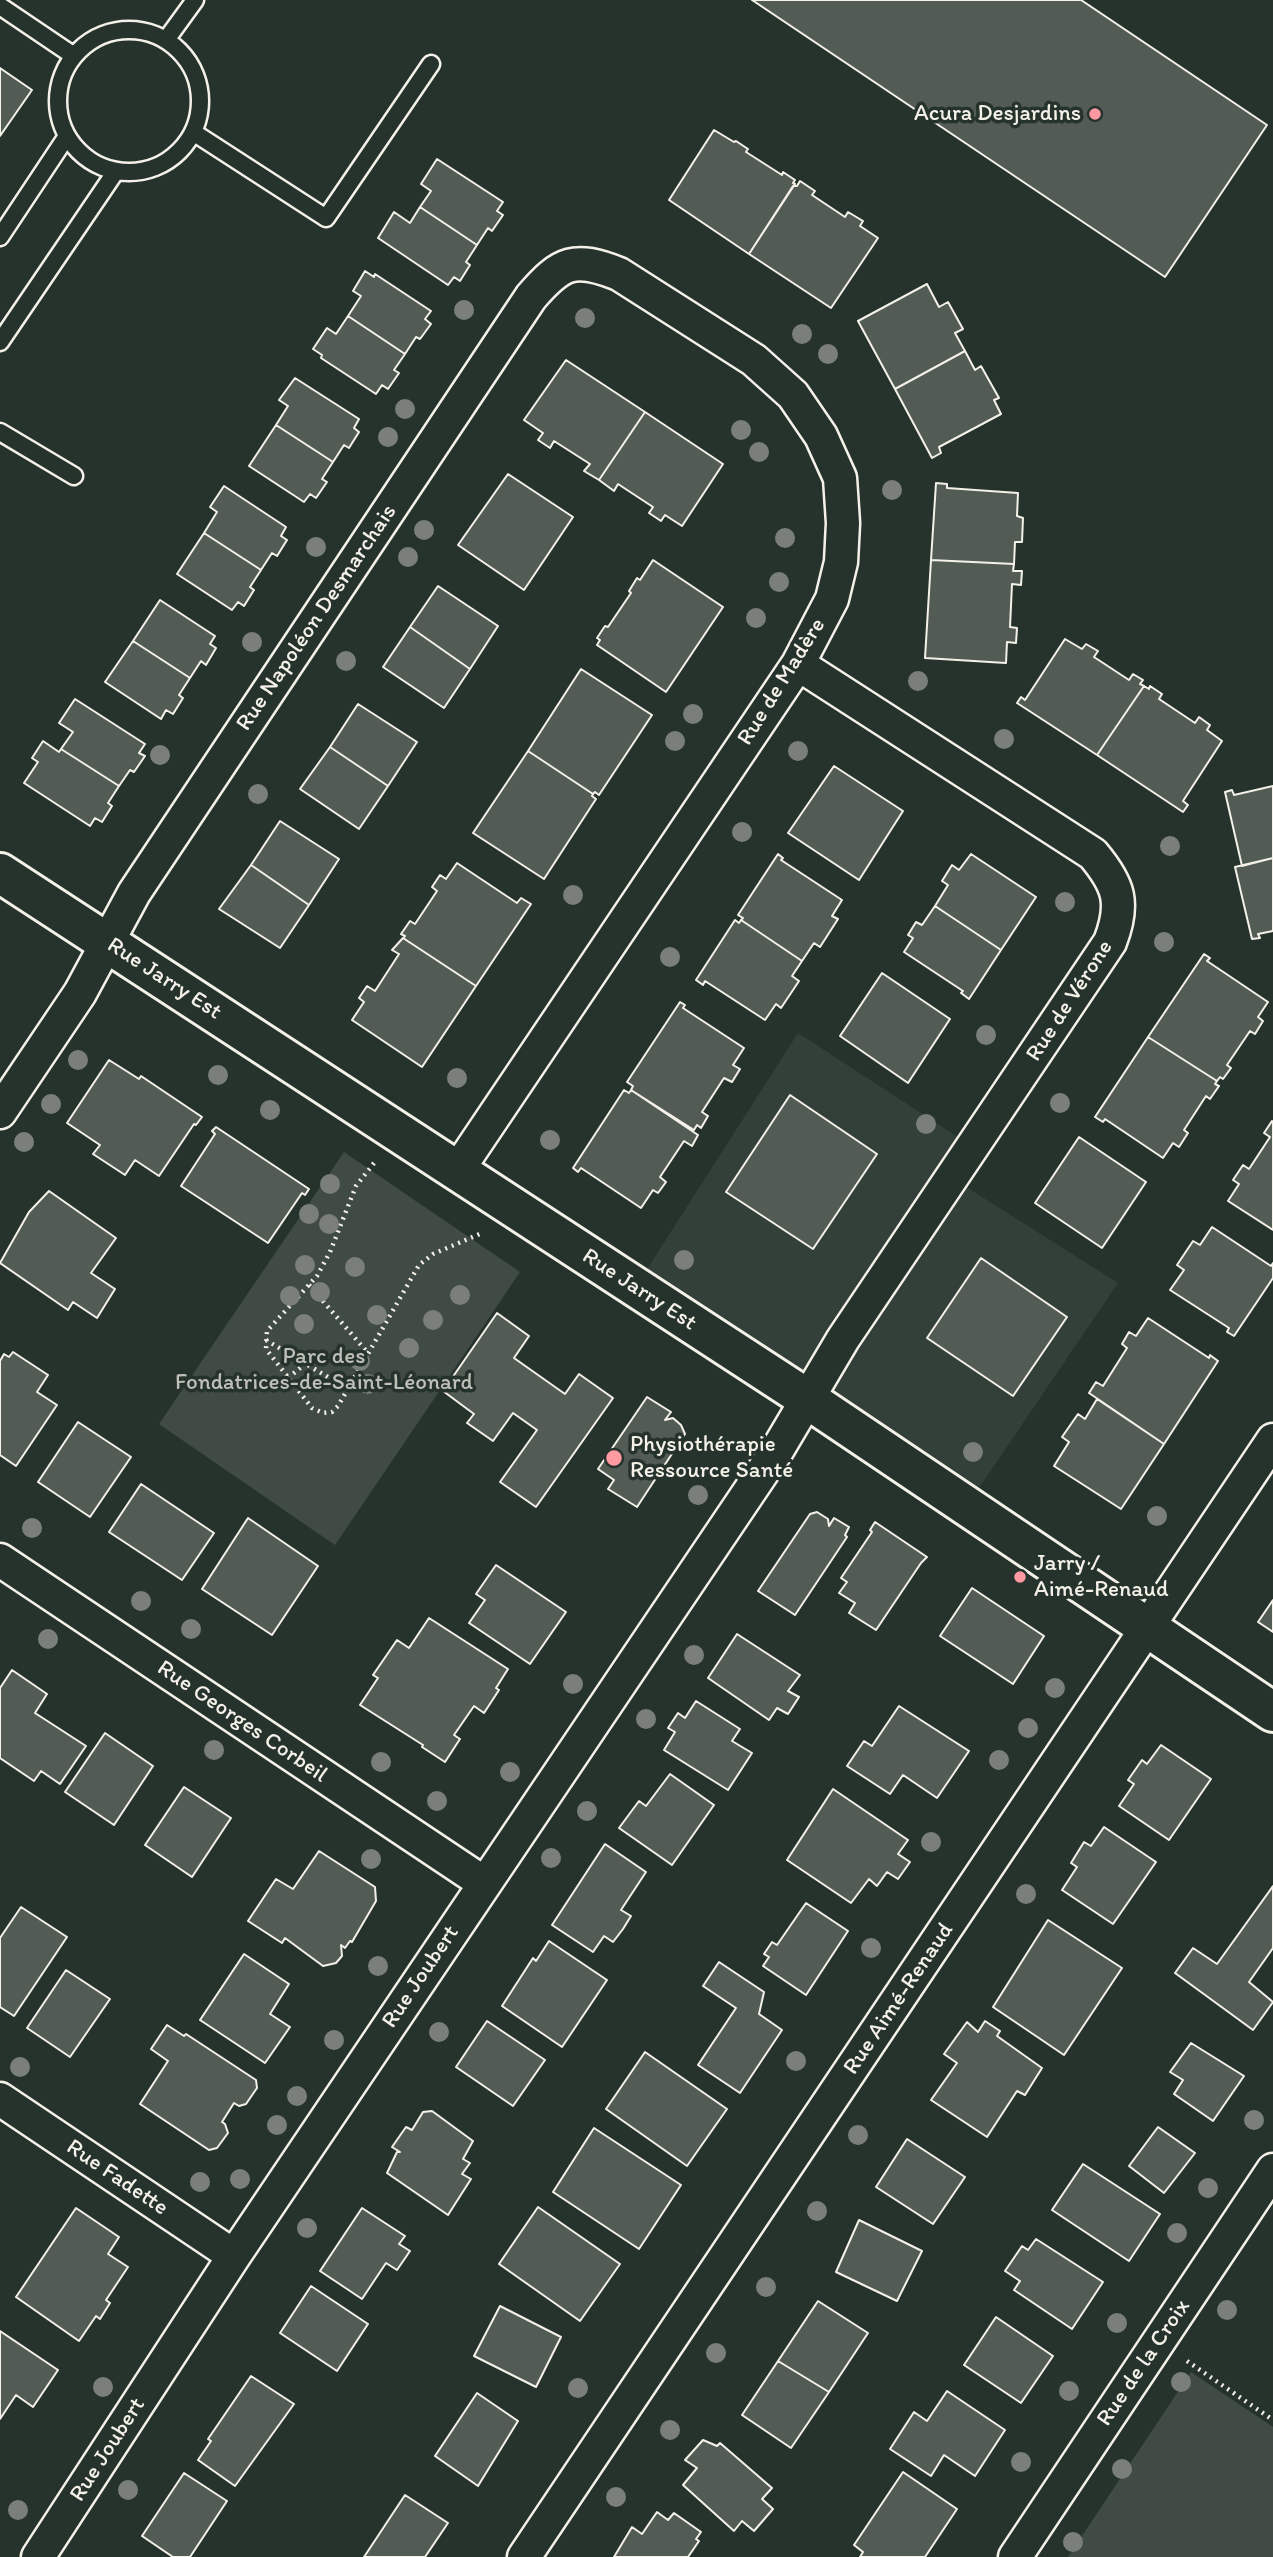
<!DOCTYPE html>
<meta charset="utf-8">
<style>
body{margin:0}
canvas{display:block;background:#26332d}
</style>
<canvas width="1273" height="2557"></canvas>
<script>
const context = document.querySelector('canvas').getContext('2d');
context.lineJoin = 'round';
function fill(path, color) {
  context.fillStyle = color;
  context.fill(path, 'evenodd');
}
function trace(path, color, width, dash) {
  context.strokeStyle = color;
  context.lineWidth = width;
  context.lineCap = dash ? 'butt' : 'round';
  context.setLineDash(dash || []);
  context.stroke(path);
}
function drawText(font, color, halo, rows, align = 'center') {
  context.font = font + ' Itim,sans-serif';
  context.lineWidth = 7;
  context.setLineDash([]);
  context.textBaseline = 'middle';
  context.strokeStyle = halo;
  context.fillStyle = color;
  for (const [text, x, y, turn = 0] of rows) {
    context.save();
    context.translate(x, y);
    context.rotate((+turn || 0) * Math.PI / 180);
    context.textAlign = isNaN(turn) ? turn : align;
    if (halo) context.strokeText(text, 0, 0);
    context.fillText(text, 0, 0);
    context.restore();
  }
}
const built = new Path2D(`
 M798 1033 973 1147 952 1178 1118 1283 966 1507 635 1288Z`);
const green = new Path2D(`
 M344 1152 520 1272 335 1545 159 1424Z
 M1191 2372 1273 2427V2557H1068Z`);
const building = new Path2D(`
 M752 0H1081L1267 125 1165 277Z
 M0 68 32 90 0 136Z
 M714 130 734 142 736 141 748 149 746 152 782 175 783 172 795 180 793 183 795 184 749 254 669 200Z
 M437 159 503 202 497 211 503 215 492 231 488 228 477 245 420 207 431 191 421 184Z
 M800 181 815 191 812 195 845 217 848 212 863 221 860 226 878 238 831 308 749 254 793 186H797Z
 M420 207 477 245 466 262 470 265 460 281 454 277 448 285 378 238 394 212 410 223Z
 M365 271 374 277 375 274 431 311 425 319 431 324 420 339 416 337 405 354 348 316 361 296 353 291Z
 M927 284 939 307 948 302 963 329 955 333 965 351 895 389 858 321Z
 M348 316 405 354 394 370 399 373 388 389 382 385 376 394 321 358 322 355 313 349 327 328 336 334Z
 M965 351 975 370 981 366 999 398 994 400 1001 414 939 447 941 453 932 458 895 389Z
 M566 360 645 412 599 480 584 471 590 464 554 441 550 448 538 440 543 433 524 420Z
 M295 378 359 419 354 428 359 432 349 448 344 445 333 462 276 425 288 406 279 400Z
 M645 412 723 464 682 526 665 515 661 521 649 513 653 507 618 484 614 491 599 480Z
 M276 425 333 462 322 479 327 482 316 498 310 494 304 502 249 466Z
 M508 474 573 517 524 590 458 545Z
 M936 483 947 484V488L1018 493 1017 516 1023 518 1022 542H1015L1014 564 931 560Z
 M224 486 286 527 281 536 287 540 277 556 272 553 261 570 204 533 217 512 210 507Z
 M204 533 261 570 250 587 254 590 244 606 238 602 232 610 177 574Z
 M653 560 723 607 666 692 597 645 600 640 597 638 605 626 608 627 631 593 629 591 637 578 640 580Z
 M931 560 1014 564 1013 571H1022L1021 585 1012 584 1010 627 1017 628 1016 643 1007 642 1006 663 925 658Z
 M438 586 498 626 470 669 410 627Z
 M160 600 215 636 210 644 216 648 206 665 201 661 190 678 133 641Z
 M410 627 470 669 444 708 383 667Z
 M1065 639 1082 649 1086 644 1098 651 1094 657 1129 680 1133 674 1143 680 1140 684 1144 686 1097 755 1017 703 1021 697 1025 700Z
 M133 641 190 678 179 695 183 698 173 714 166 710 161 719 105 682Z
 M581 669 652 715 599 795 595 792 593 794 528 751Z
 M1144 686 1149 689 1150 686 1162 694 1159 699 1195 723 1199 717 1210 725 1207 730 1222 741 1183 801 1188 805 1183 812 1097 755Z
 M75 699 145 744 139 753 145 756 134 772 130 770 119 786 61 749 73 732 59 723Z
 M358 704 417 742 388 786 330 747Z
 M43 741 59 752 61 749 119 786 108 803 112 806 102 822 95 818 90 826 24 783 38 762 32 758Z
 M330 747 388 786 359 829 300 789Z
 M528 751 593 794 592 796 596 799 544 879 473 833Z
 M834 766 903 811 859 880 788 833Z
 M1273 786V858L1242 866 1225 792 1232 790 1234 795Z
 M280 821 339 859 309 905 251 865Z
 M778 854 783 858 781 860 842 900 832 916 838 919 820 947 814 943 802 961 741 920 743 918 738 915Z
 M971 854 1036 897 1001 950 935 906 948 885 942 881 952 865 959 870Z
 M1273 858V931L1258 934 1260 938 1252 939 1235 867Z
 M457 863 517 903 521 898 531 904 476 986 403 938 405 936 401 934 410 921 415 924 437 891 432 887 440 875 446 879Z
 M251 865 309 905 280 948 219 909Z
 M935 906 1001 950 969 999 961 993 963 991 904 952 913 938 908 935 916 922 922 925Z
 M735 920 739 923 741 920 802 961 792 976 799 981 781 1008 776 1004 765 1020 705 981 703 985 696 980Z
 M403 938 476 986 422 1067 352 1020 364 1002 359 998 367 986 375 991 399 954 392 950Z
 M1204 954 1210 958 1207 961 1268 1002 1258 1017 1263 1021 1255 1034 1250 1031 1227 1065 1231 1068 1223 1079 1220 1077 1217 1081 1148 1037Z
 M882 973 950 1019 908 1083 840 1036Z
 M680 1002 685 1005 683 1008 744 1048 733 1065 740 1069 732 1082 724 1078 702 1112 708 1116 701 1128 697 1125 694 1130 631 1090 633 1086 627 1082Z
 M1148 1037 1217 1081 1215 1084 1219 1086 1210 1099 1206 1096 1184 1130 1188 1133 1179 1147 1173 1143 1163 1158 1105 1119 1103 1122 1095 1117Z
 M109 1060 139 1079 141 1076 202 1117 196 1125 194 1124 159 1176 135 1160 125 1175 93 1154 100 1145 67 1123Z
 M624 1090 629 1093 631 1090 698 1135 692 1146 684 1141 660 1177 666 1182 658 1193 653 1190 641 1208 581 1168 578 1172 573 1168Z
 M790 1095 877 1154 813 1249 726 1192Z
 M1272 1121 1273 1122V1230L1228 1201 1239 1184 1233 1180 1243 1165 1249 1169 1270 1137 1264 1133Z
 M216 1127 309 1189 305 1195 302 1193 268 1243 181 1186 215 1134 212 1131Z
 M1079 1137 1146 1182 1102 1248 1035 1203Z
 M49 1191 116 1238 91 1273 115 1289 97 1318 73 1302 68 1310 0 1263 29 1212Z
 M1212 1227 1271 1266 1273 1263V1278L1234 1336 1227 1332 1229 1328 1170 1290 1184 1270 1177 1265 1193 1241 1200 1245Z
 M981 1258 1067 1317 1013 1396 927 1338Z
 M497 1313 529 1336 514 1358 565 1394 579 1374 613 1398 536 1507 500 1482 537 1430 513 1413 493 1441 467 1423 474 1414 443 1391Z
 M1148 1318 1209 1358 1210 1355 1218 1361 1164 1444 1089 1393 1096 1382 1103 1386 1127 1348 1122 1344 1129 1332 1136 1336Z
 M13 1352 48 1375 37 1392 57 1405 16 1466 0 1455V1361L4 1354 9 1357Z
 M647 1397 671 1412 665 1420 673 1418 681 1425 685 1434 637 1507 608 1489 614 1480 598 1469Z
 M1097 1399 1164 1444 1121 1509 1054 1466 1069 1442 1062 1437 1078 1414 1085 1419Z
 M78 1422 131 1457 90 1517 38 1482Z
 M141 1484 214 1533 182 1580 109 1532Z
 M817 1512 828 1519 829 1526 834 1518 849 1527 845 1535 847 1537 795 1615 758 1591 810 1514Z
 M248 1518 318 1566 272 1635 202 1589Z
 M875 1522 927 1557 921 1563 876 1630 849 1613 855 1603 839 1593 847 1582 841 1578 872 1532 870 1530Z
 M496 1565 566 1612 530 1664 469 1623 485 1600 476 1594Z
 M972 1588 1044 1636 1013 1684 940 1636Z
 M1273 1600V1632L1258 1622Z
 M429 1618 508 1669 496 1688 499 1690 484 1713 474 1706 454 1735 460 1739 445 1762 422 1747 423 1745 360 1705 378 1678 373 1675 397 1640 409 1648Z
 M737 1634 800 1675 788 1691 799 1697 788 1714 777 1708 769 1720 708 1678Z
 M12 1670 47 1694 35 1713 86 1746 60 1784 41 1771 34 1781 0 1758V1688Z
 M696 1701 740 1729 732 1741 752 1753 728 1790 664 1750 675 1732 668 1728 678 1713 685 1718Z
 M899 1706 969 1751 937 1798 903 1775 890 1794 847 1766 864 1741 872 1746Z
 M105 1733 153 1766 114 1825 65 1792Z
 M1161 1745 1211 1779 1169 1840 1119 1806 1134 1784 1128 1780 1142 1760 1147 1764Z
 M670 1774 714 1805 672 1865 619 1828 639 1801 646 1806Z
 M184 1787 231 1818 192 1877 145 1845Z
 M833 1789 908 1840 898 1854 910 1862 898 1879 887 1872 877 1886 869 1879 851 1903 787 1860Z
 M1104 1827 1156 1862 1113 1924 1062 1890 1077 1867 1071 1863 1084 1842 1091 1846Z
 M605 1844 646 1872 621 1910 631 1916 623 1929 613 1942 604 1936 593 1952 552 1925Z
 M319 1851 375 1887 376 1901 352 1942 350 1941 345 1948 341 1945 342 1956 336 1963 323 1966 285 1938 282 1943 248 1921 276 1879 293 1889Z
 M1273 1886V1948L1249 1982 1273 2002 1253 2030 1175 1973 1193 1948 1217 1964Z
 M806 1903 848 1931 806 1995 763 1966 769 1957 764 1954 772 1942 777 1945Z
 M21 1907 67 1937 14 2016 0 2007V1938Z
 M1048 1920 1122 1968 1064 2055 993 2007Z
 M549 1941 607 1980 562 2047 502 2006 533 1958 536 1961Z
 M244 1954 289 1984 270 2014 290 2027 265 2063 200 2020Z
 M719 1962 764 1992 759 2014 782 2030 740 2093 698 2065 736 2008 703 1986Z
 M66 1970 110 1999 70 2057 27 2028Z
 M487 2021 545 2060 513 2106 456 2067Z
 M985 2021 1000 2031 997 2036 1042 2068 1025 2095 1017 2091 987 2137 931 2100 957 2063 944 2054 967 2022 978 2032Z
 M167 2025 184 2036 186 2034 256 2080 257 2088 246 2104 239 2106 234 2103 222 2122 225 2124 228 2133 217 2148 209 2150 140 2104 168 2061 151 2049Z
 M1191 2043 1244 2076 1213 2121 1174 2094 1183 2080 1170 2072Z
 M645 2052 727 2109 687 2166 606 2109Z
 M432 2111 473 2141 463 2159 470 2163 462 2174 471 2179 448 2215 387 2173 397 2152H400L392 2147 406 2127 412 2130 423 2112Z
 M1158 2127 1195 2153 1164 2193 1129 2166Z
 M594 2128 681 2185 639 2249 553 2192Z
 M907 2139 965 2177 933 2224 876 2187Z
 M1083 2164 1160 2214 1129 2261 1052 2210Z
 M538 2207 620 2264 580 2321 499 2264Z
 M76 2208 119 2237 108 2254 128 2267 106 2300 110 2303 100 2319 96 2316 79 2341 16 2297Z
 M362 2208 405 2236 399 2244 410 2251 397 2270 386 2263 362 2299 320 2271Z
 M859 2220 922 2251 897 2301 836 2272Z
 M1036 2239 1103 2282 1072 2329 1014 2290 1020 2281 1005 2271 1022 2246 1028 2250Z
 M311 2286 368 2324 337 2371 280 2333Z
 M818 2301 868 2333 829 2392 778 2361Z
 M500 2306 561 2337 536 2387 474 2356Z
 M996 2317 1053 2356 1021 2403 964 2365Z
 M0 2331 58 2370 33 2407 16 2395 0 2419Z
 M778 2361 829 2392 791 2448 742 2415Z
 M251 2376 294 2404 235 2486 198 2460 211 2441 208 2439Z
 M947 2391 1005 2430 975 2476 944 2455 931 2476 890 2449 914 2412 927 2421Z
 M477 2393 518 2421 478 2486 435 2456Z
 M703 2440 717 2446 720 2443 772 2488 762 2499 773 2509 754 2531 742 2521 734 2531 683 2485 697 2468 685 2460Z
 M903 2472 957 2509 925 2557H860L863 2552 854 2545Z
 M184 2473 227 2501 190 2557H173L142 2536Z
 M405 2495 448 2523 425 2557H364Z
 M657 2512 668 2520 674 2513 701 2532 696 2539 699 2541 688 2557H614L632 2527 642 2534Z`);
const path = new Path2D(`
 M374 1163 356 1186 330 1252 317 1276 267 1331 266 1349 312 1408 323 1413 332 1412 338 1406 419 1265 433 1254 482 1233
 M309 1285 368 1353
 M266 1340 348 1389
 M288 1378 305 1364
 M1187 2361 1273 2420`);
const lane = new Path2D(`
 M0 6 74 56
 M58 101a71 71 0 1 1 142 0a71 71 0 1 1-142 0Z
 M166 40 195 0
 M193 132 326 218 431 64
 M0 237 67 136
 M0 342 116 171
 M0 432 74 476`);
const street = new Path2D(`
 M0 1112 80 993 134 893 531 297C561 262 574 256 619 274L754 360 793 395 821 436 840 478 843 523 841 562 832 599 798 664 457 1171
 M0 1560 484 1883
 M0 2099 234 2256
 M38 2557 234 2256 776 1452 843 1339 1110 942C1125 903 1119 885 1093 854L798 664
 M524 2557 1273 1440
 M1015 2557 1273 2170`);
const secondary = new Path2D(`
 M0 873 806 1398 1273 1712`);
const trees = [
 [464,310],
 [585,318],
 [802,334],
 [828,354],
 [405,409],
 [741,430],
 [388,437],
 [759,452],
 [892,490],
 [424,530],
 [785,538],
 [316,547],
 [408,557],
 [779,582],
 [756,618],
 [252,642],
 [346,661],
 [918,681],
 [693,714],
 [1004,739],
 [675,741],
 [798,751],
 [160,755],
 [258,794],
 [742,832],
 [1170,846],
 [573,895],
 [1065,902],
 [1164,942],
 [670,957],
 [986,1035],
 [78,1060],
 [218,1075],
 [457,1078],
 [1060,1103],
 [51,1104],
 [270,1110],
 [926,1124],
 [550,1140],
 [24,1142],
 [330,1184],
 [309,1214],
 [329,1224],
 [684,1260],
 [305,1265],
 [355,1267],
 [320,1292],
 [460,1295],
 [290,1296],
 [377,1315],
 [433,1320],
 [304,1324],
 [409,1348],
 [360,1361],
 [368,1384],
 [973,1452],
 [698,1495],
 [1157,1516],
 [32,1528],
 [141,1601],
 [191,1629],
 [48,1639],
 [694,1655],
 [573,1684],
 [1055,1688],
 [646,1719],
 [1028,1728],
 [214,1750],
 [999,1760],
 [381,1762],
 [510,1772],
 [437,1801],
 [587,1811],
 [931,1842],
 [551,1858],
 [371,1859],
 [1026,1894],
 [871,1948],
 [378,1966],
 [439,2032],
 [334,2040],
 [796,2061],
 [20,2067],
 [297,2096],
 [1254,2120],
 [277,2125],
 [858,2135],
 [240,2179],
 [200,2182],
 [1208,2188],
 [817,2211],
 [307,2228],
 [1177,2233],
 [766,2287],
 [1227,2310],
 [1117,2323],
 [716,2353],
 [1181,2382],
 [103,2387],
 [578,2388],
 [1069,2391],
 [670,2430],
 [1021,2462],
 [1122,2469],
 [128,2490],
 [616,2497],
 [18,2510],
 [1073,2542]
];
const markers = [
 [1095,114,7,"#ff9aa2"],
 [614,1458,9,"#ff9aa2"],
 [1020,1577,7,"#ff9aa2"]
];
const poiNames = [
 ["Acura Desjardins",1081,114,"right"],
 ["Physiothérapie",630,1445],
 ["Ressource Santé",630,1471],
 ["Jarry /",1034,1564],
 ["Aimé-Renaud",1034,1590]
];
const streetNames = [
 ["Rue Napoléon Desmarchais",317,618,-56],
 ["Rue de Madère",782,682,-58],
 ["Rue Jarry Est",164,979,33],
 ["Rue de Vérone",1070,1001,-57],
 ["Rue Jarry Est",639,1290,33],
 ["Rue Georges Corbeil",242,1722,34],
 ["Rue Joubert",421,1977,-56],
 ["Rue Aimé-Renaud",899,1999,-56],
 ["Rue Fadette",117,2178,34],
 ["Rue de la Croix",1144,2363,-56],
 ["Rue Joubert",108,2450,-57]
];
const parkNames = [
 ["Parc des",324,1357],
 ["Fondatrices-de-Saint-Léonard",324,1383]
];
fill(built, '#333f39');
fill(green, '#414b45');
fill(building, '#525c55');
trace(building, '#f4f1e8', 2);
trace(lane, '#f4f1e8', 21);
trace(street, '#f4f1e8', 37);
trace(secondary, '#f4f1e8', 44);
trace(path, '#f4f1e8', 4.5, [2, 5]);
trace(lane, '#26332d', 16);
trace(street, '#26332d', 32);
trace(secondary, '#26332d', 38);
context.fillStyle = '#7a8079';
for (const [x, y] of trees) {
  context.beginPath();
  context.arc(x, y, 10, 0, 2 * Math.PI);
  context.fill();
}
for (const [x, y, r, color] of markers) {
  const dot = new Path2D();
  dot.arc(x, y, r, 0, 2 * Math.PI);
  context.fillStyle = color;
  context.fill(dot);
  trace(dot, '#26332d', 2.5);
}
drawText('23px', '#f4f1e8', '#26332d', poiNames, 'left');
drawText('23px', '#f4f1e8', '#26332d', streetNames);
drawText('23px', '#bebfb7', '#26332d', parkNames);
</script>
